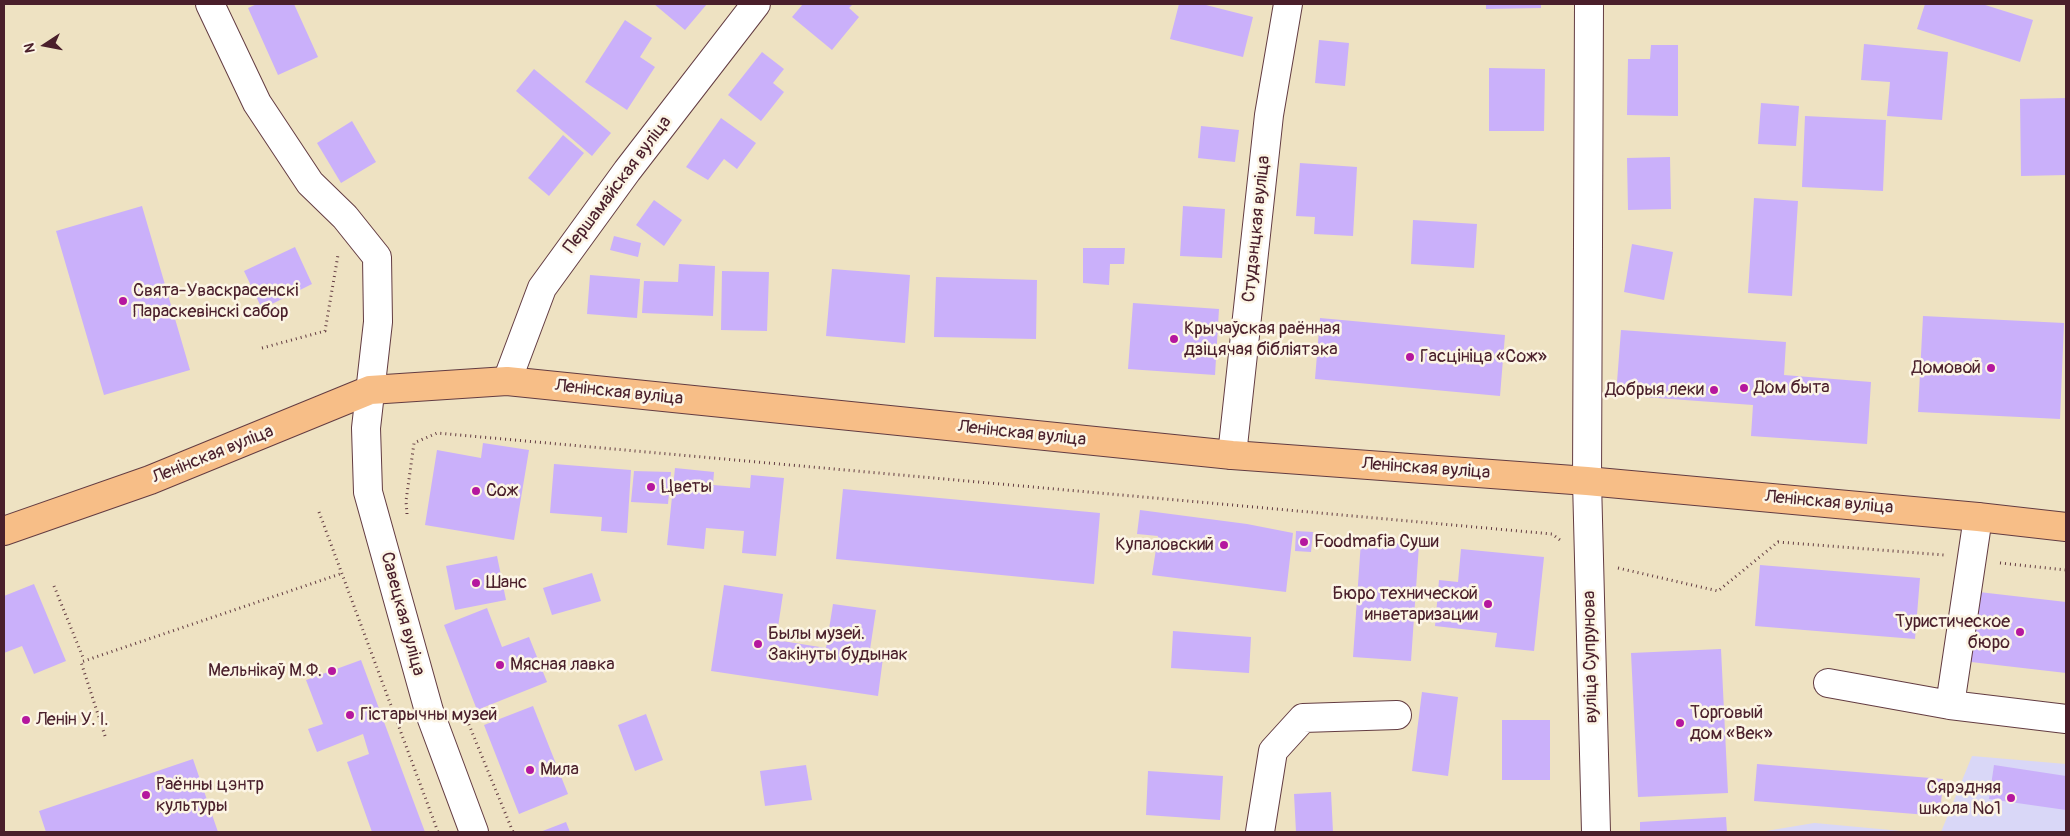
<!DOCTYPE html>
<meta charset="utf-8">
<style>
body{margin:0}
#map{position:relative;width:2070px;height:836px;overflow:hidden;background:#eee2c2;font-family:Pangolin,sans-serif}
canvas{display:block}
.frame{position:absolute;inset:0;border:5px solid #4a1f2b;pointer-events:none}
.north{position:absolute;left:20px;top:20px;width:50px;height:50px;-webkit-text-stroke:4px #fcf5e5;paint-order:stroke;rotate:259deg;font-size:14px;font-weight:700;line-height:20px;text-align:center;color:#4a1f2b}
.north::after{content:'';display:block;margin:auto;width:18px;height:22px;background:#4a1f2b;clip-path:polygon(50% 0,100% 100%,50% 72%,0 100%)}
</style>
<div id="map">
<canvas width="2070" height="836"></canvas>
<div class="frame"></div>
<div class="north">N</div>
</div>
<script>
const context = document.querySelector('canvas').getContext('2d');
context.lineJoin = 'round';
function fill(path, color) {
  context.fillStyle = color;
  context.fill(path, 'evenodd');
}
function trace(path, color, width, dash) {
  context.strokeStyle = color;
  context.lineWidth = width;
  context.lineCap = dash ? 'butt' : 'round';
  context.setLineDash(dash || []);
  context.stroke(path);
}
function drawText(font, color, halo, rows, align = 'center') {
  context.font = font + ' Pangolin,sans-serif';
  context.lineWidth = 5;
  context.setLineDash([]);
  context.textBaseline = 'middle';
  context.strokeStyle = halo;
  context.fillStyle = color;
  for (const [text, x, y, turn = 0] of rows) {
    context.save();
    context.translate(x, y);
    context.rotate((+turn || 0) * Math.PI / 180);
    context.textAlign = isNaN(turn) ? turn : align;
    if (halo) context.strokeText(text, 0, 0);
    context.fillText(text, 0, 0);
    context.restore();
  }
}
const built = new Path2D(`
 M1972 756 2066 764V832H1941Z
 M1814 823H1815L1912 832H1760Z`);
const building = new Path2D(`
 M257 4H294L318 57 278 75 248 8Z
 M654 4H707L685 30Z
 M803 4H853L849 8 859 17 832 50 792 17Z
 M1179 4H1202L1253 17 1243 57 1170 39Z
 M1486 4H1541V8L1486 9Z
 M1925 4H1982L2033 20 2020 62 1917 29Z
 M625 20 652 38 640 57 655 67 627 110 585 82Z
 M1319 40 1349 43 1345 86 1315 83Z
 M1864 44 1948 52 1942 120 1887 116 1890 82 1861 80Z
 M1651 45H1678V116L1627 115 1628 59H1650Z
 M762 52 784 69 773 83 784 92 761 121 728 95Z
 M1489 68 1545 69 1544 131H1489Z
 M534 69 611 133 592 156 516 91Z
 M2066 98V175L2021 176 2020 99Z
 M1761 103 1799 106 1796 146 1758 144Z
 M1805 116 1886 120 1883 191 1802 187Z
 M721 118 756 143 737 169 724 159 708 180 686 167Z
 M352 121 376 162 341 183 317 143Z
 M1201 126 1239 130 1235 162 1198 158Z
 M563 135 584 153 549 196 528 178Z
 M1670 157 1671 209 1628 210 1627 158Z
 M1300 163 1357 167 1353 236 1314 234 1315 217 1296 216Z
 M1754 198 1798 201 1792 296 1748 293Z
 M654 200 682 220 664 246 636 225Z
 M142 206 190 370 104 395 56 231Z
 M1183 206 1225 209 1222 258 1180 256Z
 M1413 220 1477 224 1474 268 1411 264Z
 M614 236 641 243 638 257 610 250Z
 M1632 244 1673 252 1664 300 1624 292Z
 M295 247 312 284 262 309 244 271Z
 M1083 248H1125L1124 264H1110L1109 285 1083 283Z
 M679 264 715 266 713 316 642 313 644 281 678 282Z
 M832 269 910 275 905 343 826 336Z
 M722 271 769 272 767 331 721 330Z
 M590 275 640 279 637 318 587 314Z
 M936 277 1037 280 1036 339 934 337Z
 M1133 303 1219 309 1215 375 1128 369Z
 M1923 316 2064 323 2060 419 1918 412Z
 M1320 318 1505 335 1500 396 1315 379Z
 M1621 330 1786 342 1784 375 1871 382 1867 444 1751 436 1753 405 1616 395Z
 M483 443 529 450 514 540 425 525 437 450 481 458Z
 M554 464 631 470 627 533 601 531 602 517 550 513Z
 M675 468 714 472 713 485 750 488 751 475 784 478 776 556 742 553 744 531 706 528 704 549 667 545Z
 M634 471 671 472 668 504 631 502Z
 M843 489 1100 513 1094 584 836 559Z
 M1140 510 1247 524 1293 533 1286 592 1152 575 1158 536 1137 534Z
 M1296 531 1313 532 1311 552 1295 551Z
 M1361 541 1419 545 1411 661 1353 657Z
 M1461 549 1544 557 1534 651 1495 647 1497 633 1435 626 1439 580 1458 582Z
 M497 556 506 600 455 610 446 566Z
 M1760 565 1920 578 1915 639 1755 626Z
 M592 573 601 601 552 615 543 588Z
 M34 584 66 661 34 674 22 646 4 653V596Z
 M724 585 783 594 776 640 826 648 833 604 876 610 869 656 883 658 878 696 711 671Z
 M1979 592 2066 602V673L1971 662Z
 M487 608 502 647 529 637 547 682 477 710 444 625Z
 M1173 631 1251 637 1249 673 1171 668Z
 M1721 649 1728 793 1638 797 1631 653Z
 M361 660 413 800 425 832H372L347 762 369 754 363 734 317 752 308 729 323 724 306 680Z
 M1422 692 1458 697 1448 776 1412 771Z
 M533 706 568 794 519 814 484 725Z
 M646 714 663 760 635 771 618 725Z
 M1502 720H1550V780H1502Z
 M193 759 218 832H46L39 811Z
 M1757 764 1943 779 1940 816 1754 801Z
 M806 765 812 800 765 806 760 771Z
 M1994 765 2066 776V810L1989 799Z
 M1148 771 1223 776 1220 820 1146 815Z
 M1331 792 1333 832H1296L1294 794Z
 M1726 817 1727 832H1640V822Z
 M566 822 570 832H540Z`);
const path = new Path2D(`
 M262 348 325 331 338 255
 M319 512 438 832
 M407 514 406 501 414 443 437 433 1552 534 1560 540
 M2000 563 2066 570
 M1618 568 1718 591 1778 542 1944 555
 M54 586 84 660
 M465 715 513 832
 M105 736 81 662 340 574`);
const minor = new Path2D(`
 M210 4 257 103 310 183 345 217 377 257 378 322 366 428 368 492 429 711 474 832
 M1589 4 1587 481 1596 832
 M507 381 542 288 627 171 756 4
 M1232 455 1269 115 1288 4
 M1828 683 1950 705 1978 517
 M1950 705 2066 719
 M1260 832 1273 751 1303 718 1397 715`);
const major = new Path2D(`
 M4 531 150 480 370 390 507 381 1232 455 1587 481 1978 517 2066 527`);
const markers = [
 [123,301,5,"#b5179e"],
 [1174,339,5,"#b5179e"],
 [1410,357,5,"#b5179e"],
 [1991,368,5,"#b5179e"],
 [1744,388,5,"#b5179e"],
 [1714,390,5,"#b5179e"],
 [651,487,5,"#b5179e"],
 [476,491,5,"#b5179e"],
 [1304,542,5,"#b5179e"],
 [1224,545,5,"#b5179e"],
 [476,583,5,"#b5179e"],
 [1488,604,5,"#b5179e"],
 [2020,632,5,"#b5179e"],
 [758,644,5,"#b5179e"],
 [500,665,5,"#b5179e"],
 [332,671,5,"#b5179e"],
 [350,715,5,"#b5179e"],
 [26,720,5,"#b5179e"],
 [1680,723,5,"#b5179e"],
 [530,770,5,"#b5179e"],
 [146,795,5,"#b5179e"],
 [2011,798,5,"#b5179e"]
];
const streetNames = [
 ["Першамайская вуліца",618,185,-53],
 ["Студэнцкая вуліца",1257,229,-84],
 ["Ленінская вуліца",619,393,6],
 ["Ленінская вуліца",1022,434,6],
 ["Ленінская вуліца",213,455,-22],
 ["Ленінская вуліца",1426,469,4],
 ["Ленінская вуліца",1829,503,5],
 ["Савецкая вуліца",402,614,75],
 ["вуліца Супрунова",1591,657,-91]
];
const poiNames = [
 ["Свята-Уваскрасенскі",133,291],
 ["Параскевінскі сабор",133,312],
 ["Крычаўская раённая",1184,329],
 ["дзіцячая бібліятэка",1184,350],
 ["Гасцініца «Сож»",1420,357],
 ["Домовой",1981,368,"right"],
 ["Дом быта",1754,388],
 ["Добрыя леки",1704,390,"right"],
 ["Цветы",661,487],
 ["Сож",486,491],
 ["Foodmafia Суши",1314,542],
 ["Купаловский",1214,545,"right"],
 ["Шанс",486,583],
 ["Бюро технической",1478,594,"right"],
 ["инветаризации",1478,615,"right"],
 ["Туристическое",2010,622,"right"],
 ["бюро",2010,643,"right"],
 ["Былы музей.",768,634],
 ["Закінуты будынак",768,655],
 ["Мясная лавка",510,665],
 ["Мельнікаў М.Ф.",322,671,"right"],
 ["Торговый",1690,713],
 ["дом «Век»",1690,734],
 ["Гістарычны музей",360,715],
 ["Ленін У. І.",36,720],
 ["Мила",540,770],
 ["Раённы цэнтр",156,785],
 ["культуры",156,806],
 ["Сярэдняя",2001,788,"right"],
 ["школа №1",2001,809,"right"]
];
fill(built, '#d9d7f7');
fill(building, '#cab0fa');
trace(minor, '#633c42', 30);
trace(major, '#633c42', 30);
trace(path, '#633c42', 3, [1, 4]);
trace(minor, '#fff', 28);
trace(major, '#f7be87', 28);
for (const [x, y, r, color] of markers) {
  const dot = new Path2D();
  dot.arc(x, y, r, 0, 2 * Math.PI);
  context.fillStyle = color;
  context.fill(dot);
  trace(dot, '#fcf5e5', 2);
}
drawText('18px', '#4a1f2b', '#fcf5e5', streetNames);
drawText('18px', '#4a1f2b', '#fcf5e5', poiNames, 'left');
</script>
